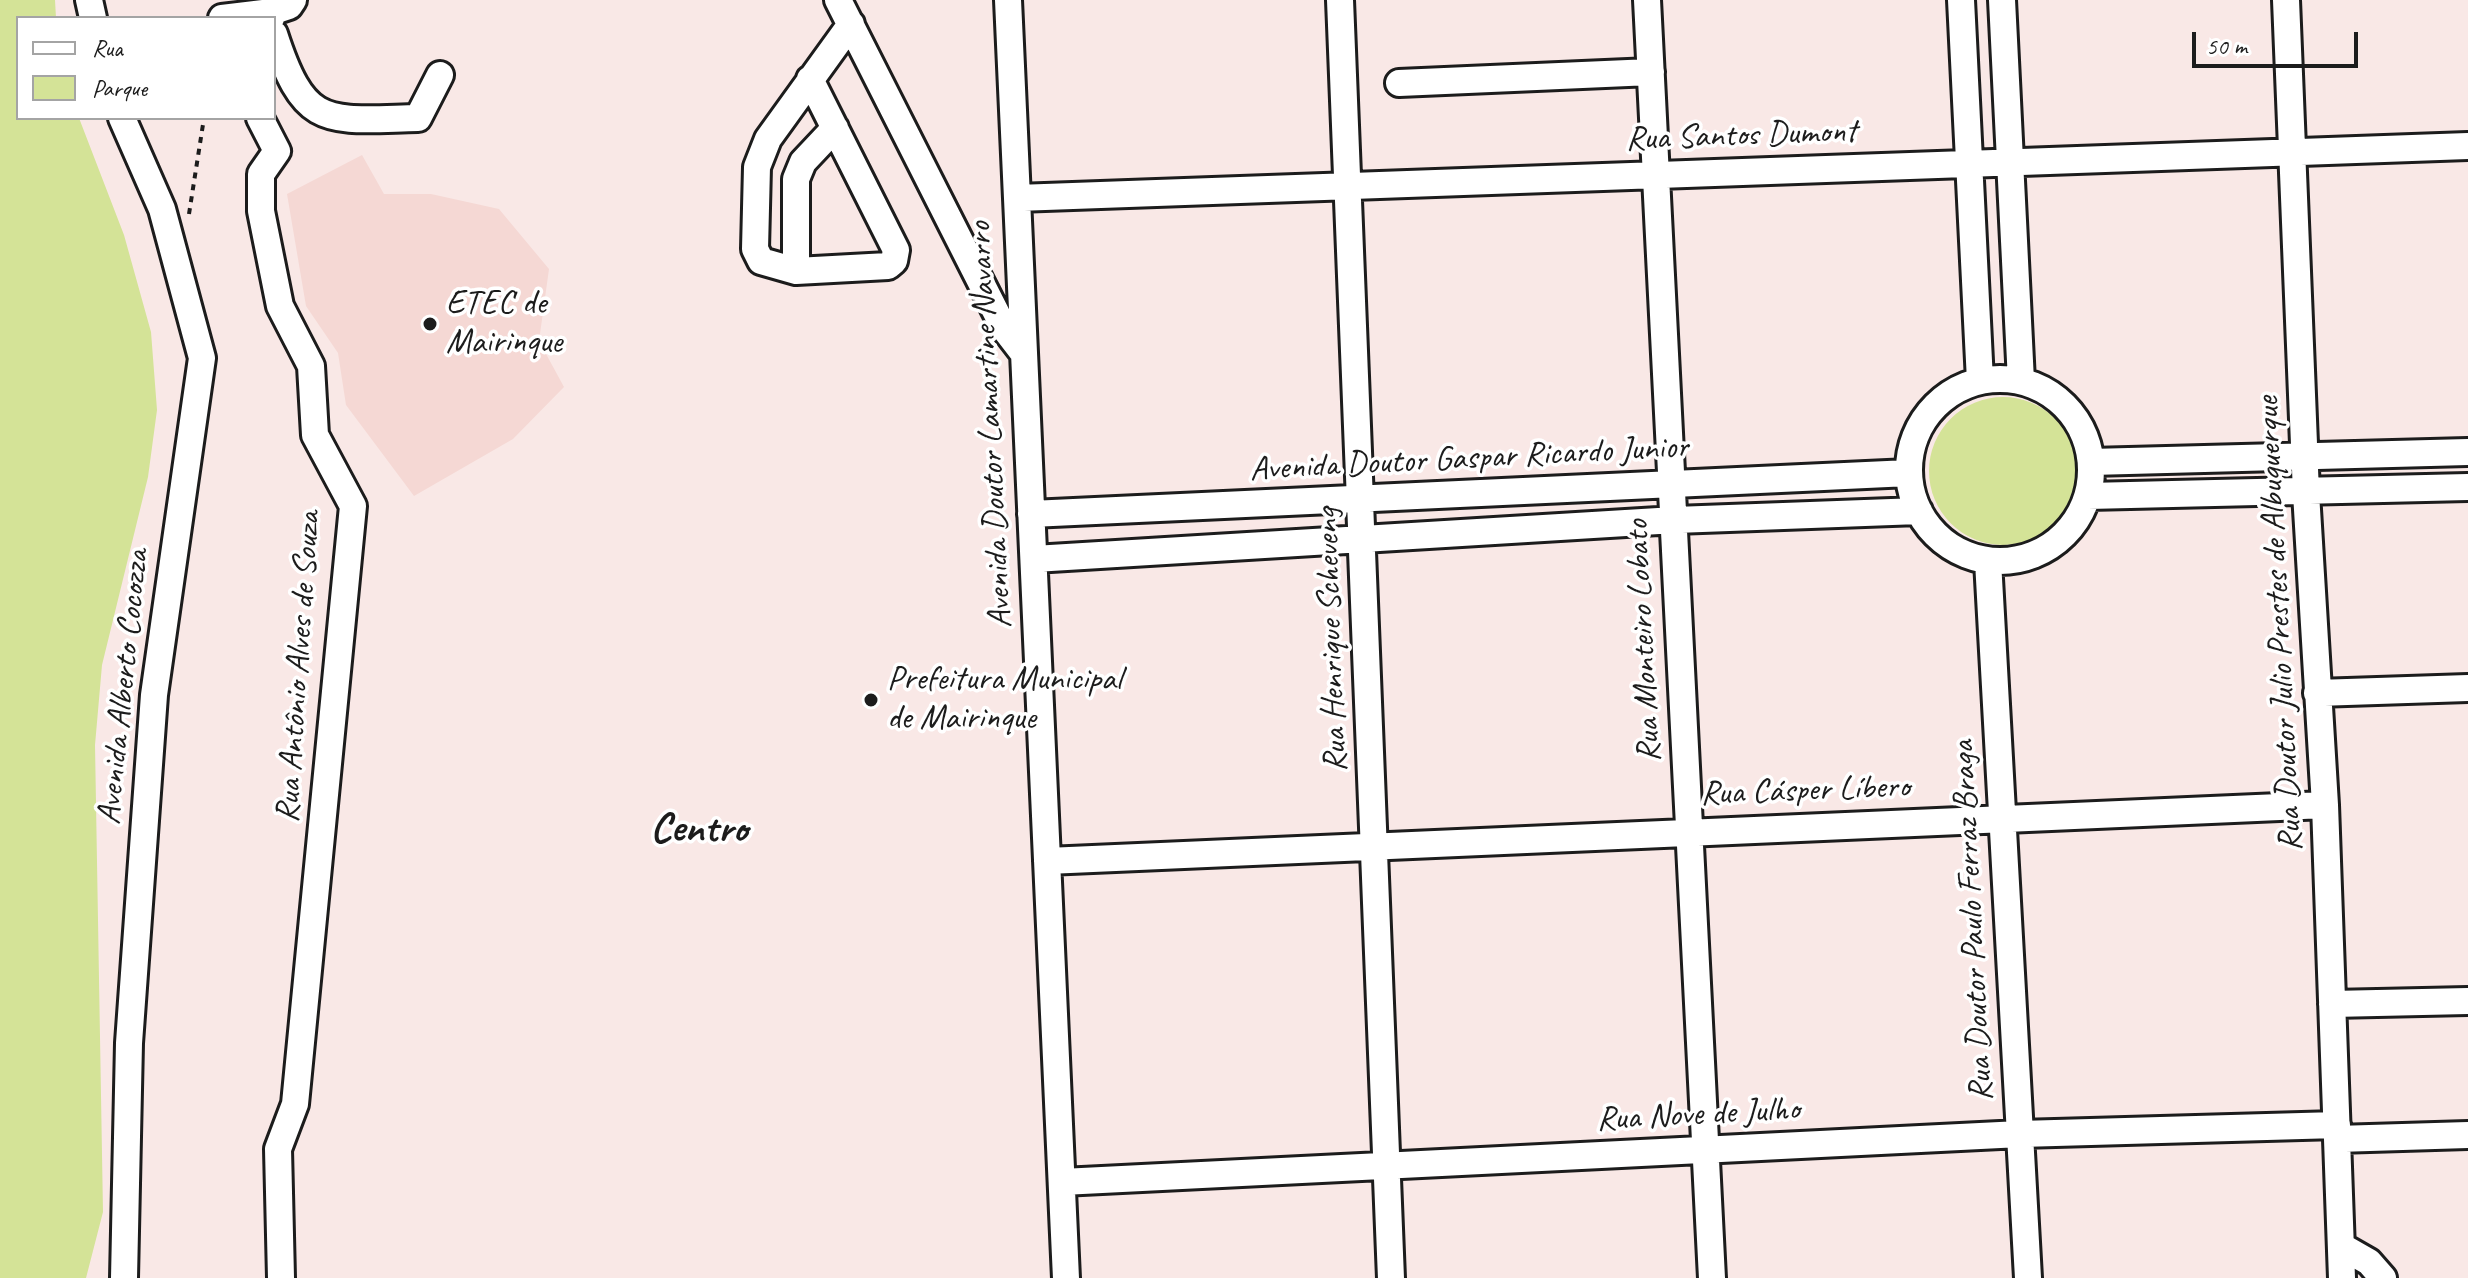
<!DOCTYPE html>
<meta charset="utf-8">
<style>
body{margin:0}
#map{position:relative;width:2468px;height:1278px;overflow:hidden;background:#f9e8e6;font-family:Caveat,sans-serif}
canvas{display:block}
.legend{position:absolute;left:16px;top:16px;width:260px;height:104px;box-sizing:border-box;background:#fff;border:2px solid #a4a4a4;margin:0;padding:10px 14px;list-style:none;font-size:24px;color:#1c1c1c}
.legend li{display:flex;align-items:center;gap:16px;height:40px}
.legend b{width:40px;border:2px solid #a4a4a4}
.scale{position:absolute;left:2192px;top:32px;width:166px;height:36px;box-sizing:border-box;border:4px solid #1c1c1c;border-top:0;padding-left:10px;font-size:24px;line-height:28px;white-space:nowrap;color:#1c1c1c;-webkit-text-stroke:6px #fff;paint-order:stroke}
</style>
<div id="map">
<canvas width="2468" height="1278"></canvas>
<ul class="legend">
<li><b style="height:10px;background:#fff"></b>Rua</li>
<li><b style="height:22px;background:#d4e397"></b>Parque</li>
</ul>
<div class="scale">50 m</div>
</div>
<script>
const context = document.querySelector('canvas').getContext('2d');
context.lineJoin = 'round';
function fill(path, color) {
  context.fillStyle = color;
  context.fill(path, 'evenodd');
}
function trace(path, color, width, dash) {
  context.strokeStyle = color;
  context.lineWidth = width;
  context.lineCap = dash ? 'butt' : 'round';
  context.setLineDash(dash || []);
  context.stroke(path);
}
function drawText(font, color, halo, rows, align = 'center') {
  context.font = font + ' Caveat,sans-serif';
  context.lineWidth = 7;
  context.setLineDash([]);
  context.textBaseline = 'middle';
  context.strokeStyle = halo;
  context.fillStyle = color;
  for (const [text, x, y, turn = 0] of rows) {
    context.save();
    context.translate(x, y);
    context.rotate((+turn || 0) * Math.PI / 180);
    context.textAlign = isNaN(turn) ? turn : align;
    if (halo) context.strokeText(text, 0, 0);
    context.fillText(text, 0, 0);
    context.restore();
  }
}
const built = new Path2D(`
 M362 155 384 194H431L499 209 549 269 539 341 564 387 513 439 414 496 346 405 338 353 306 306 287 194Z`);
const green = new Path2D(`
 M0 0H55L56 18H18V118H79L124 235 151 332 157 410 148 477 102 665 95 745 103 1212 86 1278H0Z
 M1929 471a74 74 0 1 1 148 0a74 74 0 1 1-148 0Z`);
const path = new Path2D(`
 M189 214 204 118`);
const minor = new Path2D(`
 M89 0 93 18
 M838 0 1004 328 1024 354
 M1008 0 1066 1278
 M1340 0 1391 1278
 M1647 0 1712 1278
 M1961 0 1980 381
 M2002 0 2021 381
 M2286 0 2306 493 2325 805 2342 1278
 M271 12 289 6 293 0
 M222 18 271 12V18
 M274 34C305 130 326 120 418 118L440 75
 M810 79 896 250 894 261 888 266 796 271 761 261 755 249 757 167 768 139 851 24
 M1399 83 1651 72
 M122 118 162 209 202 358 154 695 129 1043 124 1278
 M260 118 277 151 261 174V211L280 306 311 366 315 435 353 506 295 1104 278 1149 281 1278
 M1017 198 2468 146
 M796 271V179L803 162 835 128
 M1909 470a91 91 0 1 1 182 0a91 91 0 1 1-182 0Z
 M2091 462 2468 452
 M2088 496 2468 487
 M1031 514 1909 473
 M1034 559 1675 520 1919 511
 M1988 561 2028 1278
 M2317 693 2468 688
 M1047 861 2325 805
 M2332 1004 2468 1001
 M2337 1139 2468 1135
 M1062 1182 2020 1134 2337 1125
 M2341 1246 2369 1262 2383 1278`);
const markers = [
 [430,324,8,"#1c1c1c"],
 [871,700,8,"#1c1c1c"]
];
const streetNames = [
 ["Rua Santos Dumont",1741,136,-2],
 ["Avenida Doutor Lamartine Navarro",991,425,-93],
 ["Avenida Doutor Gaspar Ricardo Junior",1469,459,-3],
 ["Rua Doutor Julio Prestes de Albuquerque",2280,624,-93],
 ["Rua Henrique Scheveng",1332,640,-92],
 ["Rua Monteiro Lobato",1644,641,-93],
 ["Rua Antônio Alves de Souza",299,667,-86],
 ["Avenida Alberto Cocozza",124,687,-84],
 ["Rua Cásper Líbero",1805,791,-2],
 ["Rua Doutor Paulo Ferraz Braga",1973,921,-93],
 ["Rua Nove de Julho",1698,1115,-3]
];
const poiNames = [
 ["ETEC de",446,304],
 ["Mairinque",446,343],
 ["Prefeitura Municipal",887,680],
 ["de Mairinque",887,719]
];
const districtNames = [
 ["Centro",699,830]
];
fill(built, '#f5d8d4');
fill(green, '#d4e397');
trace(minor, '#1c1c1c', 32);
trace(path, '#1c1c1c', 4, [6, 6]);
trace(minor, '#fff', 26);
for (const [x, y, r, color] of markers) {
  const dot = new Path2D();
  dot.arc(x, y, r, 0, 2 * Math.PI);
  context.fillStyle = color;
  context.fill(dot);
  trace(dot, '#fff', 3);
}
drawText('34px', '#1c1c1c', '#fff', streetNames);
drawText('34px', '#1c1c1c', '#fff', poiNames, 'left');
drawText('bold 42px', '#1c1c1c', '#fff', districtNames);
</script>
